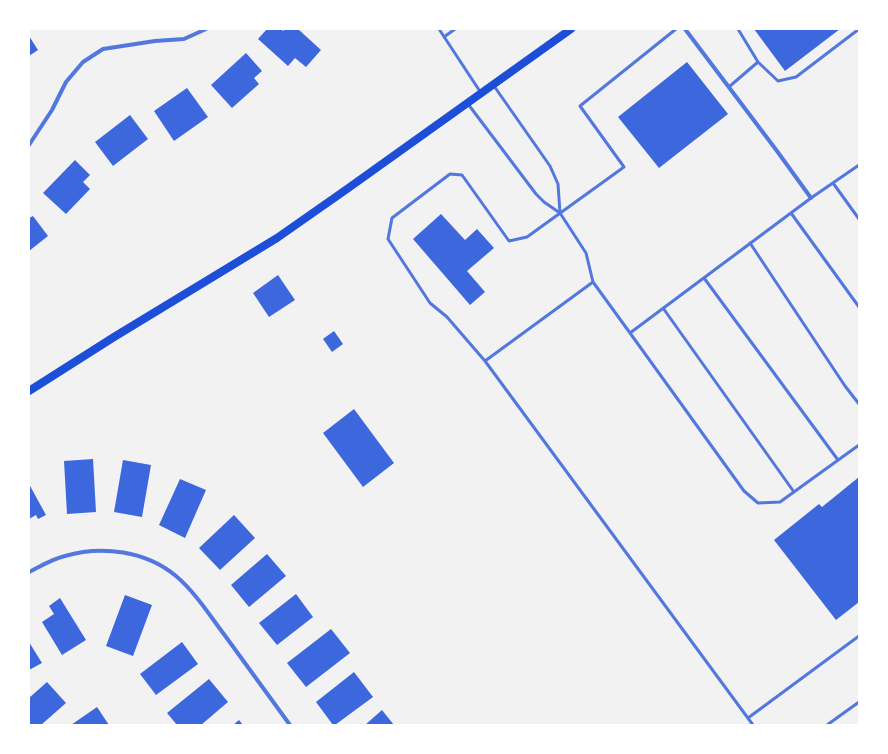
<!DOCTYPE html>
<style>
body{margin:0}
#map{position:relative;width:888px;height:754px;overflow:hidden;background:#f2f2f2;font-family:"Source Sans 3",sans-serif}
canvas{display:block}
.frame{position:absolute;inset:0;border:30px solid #fff;pointer-events:none}
</style>
<div id="map">
<canvas width="888" height="754"></canvas>
<div class="frame"></div>
</div>
<script>
const context = document.querySelector('canvas').getContext('2d');
context.lineJoin = 'round';
function fill(path, color) {
  context.fillStyle = color;
  context.fill(path, 'evenodd');
}
function trace(path, color, width, dash) {
  context.strokeStyle = color;
  context.lineWidth = width;
  context.lineCap = dash ? 'butt' : 'round';
  context.setLineDash(dash || []);
  context.stroke(path);
}
const building = new Path2D(`
 M267 29H281L283 31 285 29H298L321 50 306 67 295 58 288 66 258 39Z
 M754 29H840L785 71Z
 M29 36 38 50 29 56Z
 M246 53 262 71 254 78 259 84 232 108 211 85Z
 M687 62 728 114 659 168 618 117Z
 M187 88 208 117 174 141 154 111Z
 M130 115 148 139 113 166 95 142Z
 M75 160 90 175 83 182 90 189 66 214 43 193Z
 M441 214 465 240 477 229 494 248 467 271 485 292 470 305 413 239Z
 M33 216 48 236 29 251V218Z
 M278 275 295 300 269 317 253 293Z
 M334 331 343 344 332 352 323 339Z
 M354 409 394 463 363 487 323 433Z
 M93 459 96 512 67 514 64 461Z
 M123 460 151 465 142 517 114 512Z
 M859 477V602L836 620 774 540 819 504 822 507Z
 M180 479 206 490 185 538 159 525Z
 M29 484 46 515 38 519 36 515 29 519Z
 M234 515 255 538 220 570 199 548Z
 M267 554 286 576 249 607 231 585Z
 M296 594 313 617 277 645 259 623Z
 M125 595 152 605 133 656 106 646Z
 M60 598 86 640 62 655 42 622 54 614 49 606Z
 M331 629 350 653 306 687 287 663Z
 M29 642 42 663 29 670Z
 M182 642 198 664 156 695 140 674Z
 M354 672 373 697 335 725H333L316 702Z
 M209 679 228 702 201 725H177L167 713Z
 M47 682 66 703 41 725H29V698Z
 M97 707 109 725H71Z
 M382 710 394 725H365Z
 M239 720 243 725H233Z`);
const service = new Path2D(`
 M439 29 481 93
 M444 37 455 29
 M758 62 778 81 796 77 859 29
 M494 86 550 166 558 184 560 213
 M730 86 758 62 738 29
 M468 104 536 194 544 202 560 213 586 253 593 282 630 333
 M859 165 811 198 630 333 744 491 758 503 780 502 859 445
 M833 183 859 219
 M791 213 859 307
 M750 243 845 386 859 404
 M704 278 838 460
 M593 282 485 361 753 725
 M663 308 794 492
 M485 361 447 317 430 303 388 239 392 218 450 174 462 175 509 241 527 237 624 167 580 106 676 29
 M748 718 859 636
 M827 725 859 702`);
const minor = new Path2D(`
 M685 29 777 151 811 198
 M29 145 52 110 66 82 83 62 103 49 155 41 184 39 206 29
 M29 572C41 566 52 559 65 556 102 545 146 551 176 576 196 593 210 616 226 637 247 666 269 696 290 725`);
const secondary = new Path2D(`
 M29 391 114 337 277 238 347 189 571 29`);
fill(building, '#3d67dc');
trace(service, '#5277de', 3);
trace(minor, '#5277de', 4);
trace(secondary, '#1d4ed8', 8);
</script>
